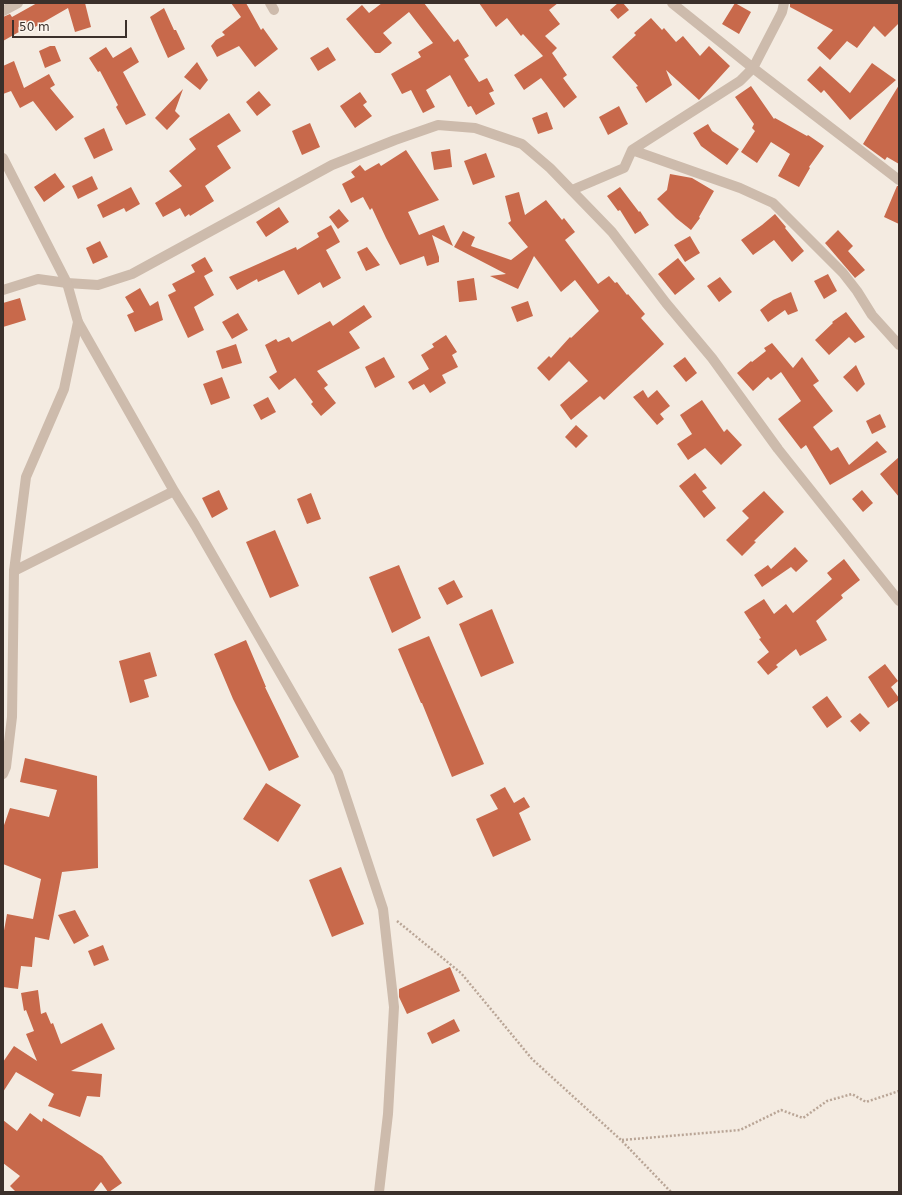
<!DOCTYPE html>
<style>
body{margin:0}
#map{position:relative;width:902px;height:1195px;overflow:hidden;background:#f4ebe1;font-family:"DejaVu Sans",sans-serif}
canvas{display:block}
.frame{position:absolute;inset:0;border:4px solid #3b302b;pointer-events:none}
.scale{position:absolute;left:12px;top:20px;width:115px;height:18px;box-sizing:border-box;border:2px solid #3b302b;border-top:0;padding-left:5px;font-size:12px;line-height:14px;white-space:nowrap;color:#3b302b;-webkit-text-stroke:3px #fbf5ee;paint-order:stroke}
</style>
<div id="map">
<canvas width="902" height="1195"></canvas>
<div class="frame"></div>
<div class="scale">50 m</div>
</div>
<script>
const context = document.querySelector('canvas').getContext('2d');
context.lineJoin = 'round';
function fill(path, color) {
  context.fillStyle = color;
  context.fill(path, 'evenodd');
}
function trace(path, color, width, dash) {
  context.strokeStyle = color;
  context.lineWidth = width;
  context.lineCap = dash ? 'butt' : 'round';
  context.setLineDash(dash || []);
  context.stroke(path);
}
const building = new Path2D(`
 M37 3H85L91 27 75 32 68 8 35 27 33 24 3 41V17L10 14 12 17Z
 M231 3H246L261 30 263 28 278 49 255 67 239 46 217 57 211 46 216 40 225 35 222 32 241 17Z
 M382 3H424L454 42 458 39 469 56 464 59 479 82 487 78 494 91 489 93 495 104 476 115 471 106 468 107 450 75 426 90 435 107 423 113 411 90 402 94 391 74 421 57 418 52 433 43 409 12 383 33 392 43 380 53H375L346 19 362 5 369 13Z
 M479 3H558L549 10 560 24 545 36 557 48 552 53 567 75 563 78 577 97 564 108 541 78 524 90 514 75 543 56 523 34 521 36 507 18 496 27Z
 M618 3H623L629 10 618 19 610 10Z
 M735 3 751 12 739 34 722 24Z
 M790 3H899V23L885 37 874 26 857 48 847 41 830 60 817 48 833 30 790 7Z
 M164 8 174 30H176L185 49 168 58 159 38 150 17Z
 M651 18 662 30 664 28 676 42 683 36 700 56 709 46 730 66 699 100 666 70 672 85 646 103 636 87 638 86 612 57 636 35 634 33Z
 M50 46H55L61 61 45 68 39 51Z
 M106 47 113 58 131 47 139 62 123 72 146 115 126 125 116 107 118 105 100 71 98 72 89 58Z
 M328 47 336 60 318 71 310 58Z
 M14 61 24 88 49 74 55 85 50 88 74 117 56 131 33 101 20 108 11 91 3 94V66Z
 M197 62 208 80 200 90 184 77Z
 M872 63 896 80 850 120 824 90 821 93 807 80 820 66 850 93Z
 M899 85V164L887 157 885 160 863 144Z
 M751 86 774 119 775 118 807 136 808 135 824 146 809 167 810 168 799 187 778 176 790 154 771 142 757 163 741 152 755 131 752 128 754 124 735 97Z
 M183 89 175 111 180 116 167 130 155 118Z
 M259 91 271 105 257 116 246 102Z
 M360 92 367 102 363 105 372 116 355 128 340 106Z
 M619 106 628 124 608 135 599 117Z
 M547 112 553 129 538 134 532 118Z
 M229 113 241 131 217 146 231 168 205 186 214 201 190 216 189 214 185 217 180 208 163 217 155 203 182 186 169 171 196 149 189 139Z
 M310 123 320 147 302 155 292 131Z
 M708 124 712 131 739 149 727 165 701 146 693 133Z
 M104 128 113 150 94 159 84 138Z
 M450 149 452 167 434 170 431 152Z
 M406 150 439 200 408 212 419 235 444 225 453 246 432 235 439 257V262L427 266 424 256 400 265 386 238 372 208 370 210 363 197 351 203 342 184 355 177 351 172 360 165 365 171 379 163 381 166Z
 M486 153 495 177 473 185 464 161Z
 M55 173 65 187 44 202 34 187Z
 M670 174 692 178 714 191 699 217 700 218 691 230 676 218 657 199 667 190Z
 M92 176 98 189 78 199 72 186Z
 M897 186H899V224L884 217Z
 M131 187 140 204 126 212 124 208 103 218 97 205Z
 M620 187 639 212 640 211 649 225 635 234 620 210 618 211 607 196Z
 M519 192 525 215 546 200 562 220 564 218 575 232 565 240 598 284 609 276 615 283 617 282 627 295 628 294 645 314 641 318 664 344 604 400 600 396 571 420 560 405 588 381 569 361 549 381 537 368 549 356 551 358 570 337 571 338 599 311 575 280 561 292 534 256 518 289 490 276 506 274 454 247 463 231 475 237 471 246 511 260 528 247 508 223 511 221 505 196Z
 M279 207 289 222 266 237 256 222Z
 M339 209 349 221 338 229 329 217Z
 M775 214 786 227 785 228 804 251 792 262 774 240 753 255 741 240 762 225Z
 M331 225 340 242 326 250 341 278 323 288 320 282 298 295 284 270 258 282 257 279 237 290 229 277 296 247 297 250 319 237 317 233Z
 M838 230 853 246 848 251 865 270 855 278 825 243Z
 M690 236 700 253 685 262 674 245Z
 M100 241 108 257 93 264 86 248Z
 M367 247 380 265 366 271 357 252Z
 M205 257 213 271 204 276 214 295 194 307 204 330 188 338 168 295 176 291 172 284 195 272 191 265Z
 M678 258 695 279 675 295 658 274Z
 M828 274 837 291 824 299 814 281Z
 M720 277 732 292 719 302 707 286Z
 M474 278 477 300 459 302 457 281Z
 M140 288 150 306 158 301 163 320 135 332 127 315 134 312 125 297Z
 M791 292 798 311 788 315 785 310 768 322 760 310 773 300Z
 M20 298 26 320 3 327V303Z
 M528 301 533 316 517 322 511 307Z
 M364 305 372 317 349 332 360 348 317 371 328 385 324 388 336 403 321 416 311 404 313 402 295 378 279 390 269 377 277 372 265 345 276 339 278 342 289 337 292 342 330 321 333 326Z
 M846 312 865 337 855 343 849 337 829 355 815 340 833 323 832 322Z
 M238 313 248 330 232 339 222 322Z
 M446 335 457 352 452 355 458 367 442 375 446 383 430 393 424 384 413 390 408 382 429 369 421 355 434 347 432 344Z
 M772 343 793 368 802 357 819 381 813 385 833 411 813 427 831 451 838 447 849 465 877 441 887 452 830 485 806 445 801 449 778 419 801 401 781 372 771 380 768 377 753 391 737 373 751 361 752 362 766 351 764 348Z
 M236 344 242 363 222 369 216 351Z
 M384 357 395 377 375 388 365 367Z
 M685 357 697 373 686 382 673 366Z
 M856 365 865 384 857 392 843 377Z
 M222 377 230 398 211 405 203 384Z
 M643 390 648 398 657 390 670 406 660 414 664 419 657 425 633 397Z
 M268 397 276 412 261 420 253 405Z
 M702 400 724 432 727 429 742 445 721 465 705 448 688 460 677 444 692 434 680 415Z
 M880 414 886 427 872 434 866 421Z
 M576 425 588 436 576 448 565 437Z
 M899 457V497L880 474Z
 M695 473 707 488 702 491 716 508 704 518 679 486Z
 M219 490 228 509 212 518 202 498Z
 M862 490 873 503 863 512 852 499Z
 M764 491 784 512 754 541 756 542 742 556 726 540 749 518 742 511Z
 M311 493 321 519 307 524 297 499Z
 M275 530 299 586 270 598 246 542Z
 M795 547 808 561 796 572 791 567 762 587 754 575 768 565 771 569Z
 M844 559 860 580 841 595 843 598 816 621 827 640 800 656 796 649 776 665 778 667 768 675 757 662 769 652 759 639 761 638 744 612 764 599 774 614 786 604 793 613 832 579 827 573Z
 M399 565 421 618 392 633 369 577Z
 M454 580 463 597 447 605 438 588Z
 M492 609 514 663 481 677 459 624Z
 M429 636 484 764 452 777 422 703H421L398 649Z
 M246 640 266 687H265L299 757 269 771 233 699 214 654Z
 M150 652 157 676 144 680 149 697 130 703 119 661Z
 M885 664 898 681 891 687 899 698V700L888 708 868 677Z
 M827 696 842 717 827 728 812 707Z
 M860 713 870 723 860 732 850 721Z
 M25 758 97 776 98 868 62 872 49 940 35 937 32 967 21 966 18 989 3 987V936L7 914 33 919 41 879 3 864V828L10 808 49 817 57 790 20 782Z
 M266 783 301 805 278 842 243 819Z
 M505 787 514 803 524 797 530 807 519 813 531 840 493 857 476 819 498 809 490 795Z
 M341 867 364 924 332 937 309 880Z
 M75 910 89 936 74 944 58 915Z
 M103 945 109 960 94 966 88 951Z
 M450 967 460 991 407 1014 399 997V989Z
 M38 990 41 1014 46 1012 51 1024 53 1023 61 1044 102 1023 115 1049 71 1071 102 1074 100 1097 87 1096 80 1117 48 1106 54 1094 16 1072 3 1092V1062L14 1046 37 1061 26 1034 34 1031 26 1010 24 1011 21 993Z
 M454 1019 460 1031 432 1044 427 1033Z
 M30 1113 42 1122 43 1118 102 1156 122 1183 109 1192H108L101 1182 93 1192H16L10 1186 20 1176 3 1163V1120L17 1131Z`);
const path = new Path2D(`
 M397 921 461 973 532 1059 621 1140 671 1192
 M622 1140 740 1130 781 1110 803 1118 827 1101 852 1094 866 1102 899 1091`);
const minor = new Path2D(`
 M270 3 274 10
 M672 3 753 68 899 180
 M3 11 18 3
 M632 150 740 188 773 203 843 273 857 291 872 315 899 345
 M572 190 624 168 632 150 740 81 753 68 782 12 784 3
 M3 290 38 279 67 283 98 285 132 274 332 165 395 140 438 125 475 128 522 144 550 168 612 232 666 303 712 358 778 449 899 601
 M78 322 174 491
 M14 571 174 491 195 525 338 773 383 909 394 1007 388 1114 379 1192`);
const tertiary = new Path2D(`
 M3 158 67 283 78 322 64 389 26 477 14 571 12 717 6 767 3 774`);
fill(building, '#c8694b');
trace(path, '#b9a596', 2.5, [2, 2]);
trace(minor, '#cdbbac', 10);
trace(tertiary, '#cdbbac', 10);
</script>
